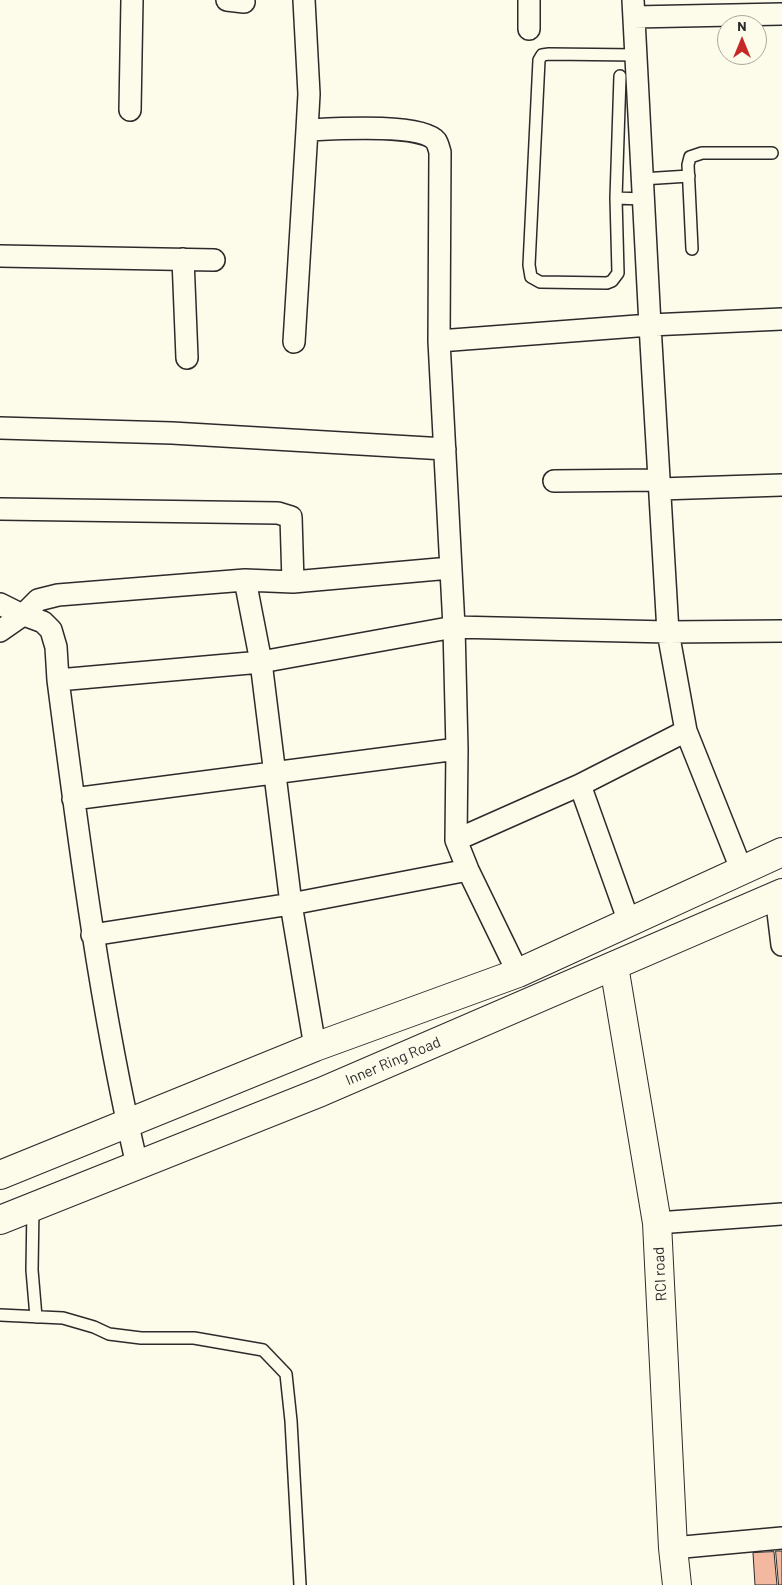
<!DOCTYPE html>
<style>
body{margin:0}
#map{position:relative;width:782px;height:1585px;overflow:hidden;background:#fdfbea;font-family:Barlow,sans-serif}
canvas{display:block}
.north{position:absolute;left:717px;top:15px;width:50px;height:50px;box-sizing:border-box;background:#fdfbea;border:1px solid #a9a89e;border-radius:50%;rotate:0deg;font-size:14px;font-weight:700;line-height:20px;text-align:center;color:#2b2b2b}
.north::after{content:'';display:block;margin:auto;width:18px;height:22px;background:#c62828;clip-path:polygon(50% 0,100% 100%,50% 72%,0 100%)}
</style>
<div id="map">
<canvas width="782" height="1585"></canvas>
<div class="north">N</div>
</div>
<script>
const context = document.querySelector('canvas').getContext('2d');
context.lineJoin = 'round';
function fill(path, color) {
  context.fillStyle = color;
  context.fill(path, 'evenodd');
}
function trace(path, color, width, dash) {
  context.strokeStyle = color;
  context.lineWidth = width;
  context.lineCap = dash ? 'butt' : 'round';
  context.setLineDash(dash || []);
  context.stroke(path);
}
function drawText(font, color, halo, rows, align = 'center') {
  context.font = font + ' Barlow,sans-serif';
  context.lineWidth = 4;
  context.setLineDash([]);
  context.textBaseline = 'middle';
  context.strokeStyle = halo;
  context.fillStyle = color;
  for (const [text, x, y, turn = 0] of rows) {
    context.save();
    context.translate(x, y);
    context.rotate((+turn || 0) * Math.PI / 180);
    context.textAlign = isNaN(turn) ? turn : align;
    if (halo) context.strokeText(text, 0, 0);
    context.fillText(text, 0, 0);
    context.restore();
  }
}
const building = new Path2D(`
 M776 1551H782V1585H779Z
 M774 1552 777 1585H755L753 1553Z`);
const lane = new Path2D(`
 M637 55 549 54 542 55 539 60 529 265 531 277 540 282 607 283 612 281 618 273 616 198 643 199
 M642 179 689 176
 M616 198 620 76
 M692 249 688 165 690 157 702 153H772
 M33 1207 32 1270 36 1317
 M0 1315 63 1318 94 1327 109 1334 141 1338H194L263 1350 286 1374 291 1421 300 1585`);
const street = new Path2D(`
 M227 0 244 2
 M304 0 309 94 307 130C331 129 422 123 436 141 438 144 439 149 440 152L439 341 454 627 457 749 456 840 468 870 518 973
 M529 0V29
 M633 0 650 325 668 632 686 731 742 871
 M634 17 782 14
 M130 110 132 0
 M0 256 214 260
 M183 259 187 358
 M439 341 650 325 782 319
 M294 342 307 130
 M0 428 172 433 445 449
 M554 481 659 480
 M660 489 782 485
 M0 509 278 513 291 517 293 582
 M245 580 261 662 291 904 315 1047
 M0 604 16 612 43 622 51 630 56 647 58 680C79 842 100 1006 137 1165
 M0 631 23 615 38 600 58 595 245 580 293 582 450 568
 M58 680 261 662 454 627 668 632 782 631
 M580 785 629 922
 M73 799 457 749
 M456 840 580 785 686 731
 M776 896 782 945
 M92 935 291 904 468 870
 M657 1223 782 1214
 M673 1548 782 1538`);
const secondary = new Path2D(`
 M614 966 657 1223 673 1548 677 1585`);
const highway = new Path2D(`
 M0 1175 315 1047 518 973 782 852
 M0 1220 321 1092 782 893`);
const streetNames = [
 ["Inner Ring Road",393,1061,-23],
 ["RCI road",660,1274,-93]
];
fill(building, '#f2b8a0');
trace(building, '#2b2b2b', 1);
trace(lane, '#2b2b2b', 14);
trace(street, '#2b2b2b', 24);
trace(secondary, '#2b2b2b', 30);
trace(highway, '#2b2b2b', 30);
trace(lane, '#fdfbea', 11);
trace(street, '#fdfbea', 21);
trace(secondary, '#fdfbea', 28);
trace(highway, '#fdfbea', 28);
drawText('15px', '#2b2b2b', '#fdfbea', streetNames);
</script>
